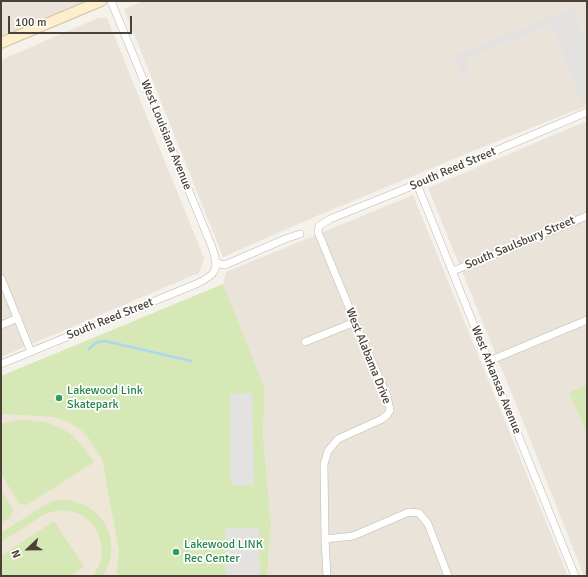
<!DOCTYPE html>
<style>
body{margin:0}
#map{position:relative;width:588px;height:577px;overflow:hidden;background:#f5f2ec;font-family:Signika,sans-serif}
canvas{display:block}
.frame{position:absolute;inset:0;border:2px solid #4a4239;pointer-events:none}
.north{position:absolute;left:8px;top:529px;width:40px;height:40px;-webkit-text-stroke:3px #fff;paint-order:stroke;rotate:248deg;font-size:11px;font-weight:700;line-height:16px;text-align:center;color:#4a4239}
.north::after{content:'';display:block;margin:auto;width:14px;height:18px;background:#4a4239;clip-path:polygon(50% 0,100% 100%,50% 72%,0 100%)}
.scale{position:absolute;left:8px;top:16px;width:124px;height:18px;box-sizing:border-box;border:2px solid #4a4239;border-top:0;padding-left:5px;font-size:12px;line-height:14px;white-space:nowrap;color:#4a4239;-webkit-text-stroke:3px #fff;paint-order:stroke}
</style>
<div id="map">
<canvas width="588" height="577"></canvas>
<div class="frame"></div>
<div class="north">N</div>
<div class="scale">100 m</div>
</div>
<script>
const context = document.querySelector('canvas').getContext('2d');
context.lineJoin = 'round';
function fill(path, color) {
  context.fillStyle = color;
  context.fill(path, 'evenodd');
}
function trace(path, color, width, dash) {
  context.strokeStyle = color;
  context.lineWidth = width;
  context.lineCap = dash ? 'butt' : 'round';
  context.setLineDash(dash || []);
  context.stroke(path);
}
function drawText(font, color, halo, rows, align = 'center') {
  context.font = font + ' Signika,sans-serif';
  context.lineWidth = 3.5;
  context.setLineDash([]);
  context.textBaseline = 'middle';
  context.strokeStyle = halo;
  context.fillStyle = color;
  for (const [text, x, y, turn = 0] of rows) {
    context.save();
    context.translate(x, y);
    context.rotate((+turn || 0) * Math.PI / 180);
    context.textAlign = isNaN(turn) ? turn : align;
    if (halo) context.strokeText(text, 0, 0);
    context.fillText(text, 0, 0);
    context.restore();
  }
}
const residential = new Path2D(`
 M1 1H89L1 37Z
 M144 1H587V106L490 144 312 218 223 257 124 9Z
 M98 18H107L204 258 199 273 1 357V60Z
 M587 121V385L569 392 587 435V576H584L524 424 428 188Z
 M413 195 568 576H267L271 525 263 435 265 389 223 284 226 272Z`);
const education = new Path2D(`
 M1 414 52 417 66 421 78 428 87 436 102 459 119 552 116 576H1Z`);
const green = new Path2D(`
 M223 284 265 389 263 435 271 525 267 576H116L119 552 102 459 87 436 78 428 66 421 52 417 1 414V376Z
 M587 385V435L569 392Z
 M21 420C58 420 75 433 94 462L27 505 20 504 1 474V424Z
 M1 490 13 510 10 517 1 523Z
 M61 500C102 500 125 542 103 576H92C95 572 98 568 100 563 107 540 93 515 69 511 61 509 53 511 45 514L1 542V533L46 504 51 502Z
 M54 521 84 567 70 576H1V556Z`);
const parking = new Path2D(`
 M572 8 587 45V103L583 105 551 24 465 59 470 73 462 77 454 56Z
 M252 393 254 485H231L230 394Z
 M225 528H259L260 576H226Z`);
const stream = new Path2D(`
 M89 349C94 343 98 341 105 341L191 361`);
const street = new Path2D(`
 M417 184 575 576
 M216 263 225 265 285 239 300 234
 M453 271 587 216
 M1 278 31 352
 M1 325 18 318
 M305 342 355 322
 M489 361 587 320
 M1 364 196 284C218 274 219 269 212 247L111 1
 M325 539 353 536 409 512 419 513 428 524 448 576
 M327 576 325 539 324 464 328 451 338 439 382 419 387 415 390 410 387 396 355 322 318 232 319 226 330 219 417 184 587 112`);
const secondary = new Path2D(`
 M1 43 101 1`);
const markers = [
 [59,398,4,"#2e9e5b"],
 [176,552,4,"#2e9e5b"]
];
const streetNames = [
 ["West Louisiana Avenue",166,135,68],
 ["South Reed Street",453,169,-23],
 ["South Saulsbury Street",520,243,-23],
 ["South Reed Street",110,319,-22],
 ["West Alabama Drive",368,356,68],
 ["West Arkansas Avenue",496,380,68]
];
const leisureNames = [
 ["Lakewood Link",67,391],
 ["Skatepark",67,405],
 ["Lakewood LINK",184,545],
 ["Rec Center",184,559]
];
fill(residential, '#e9e3da');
fill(education, '#eee6d6');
fill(green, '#d5e8b6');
fill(parking, '#e4e2e0');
trace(stream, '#aad8ef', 2.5);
trace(street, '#c1b9ae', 8);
trace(secondary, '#d4c29c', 12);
trace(street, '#fff', 7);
trace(secondary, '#fdefce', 10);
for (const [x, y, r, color] of markers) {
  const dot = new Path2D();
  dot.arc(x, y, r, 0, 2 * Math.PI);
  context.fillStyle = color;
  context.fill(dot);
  trace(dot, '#fff', 1.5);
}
drawText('12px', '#4a4239', '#fff', streetNames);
drawText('12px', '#27864d', '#fff', leisureNames, 'left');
</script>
